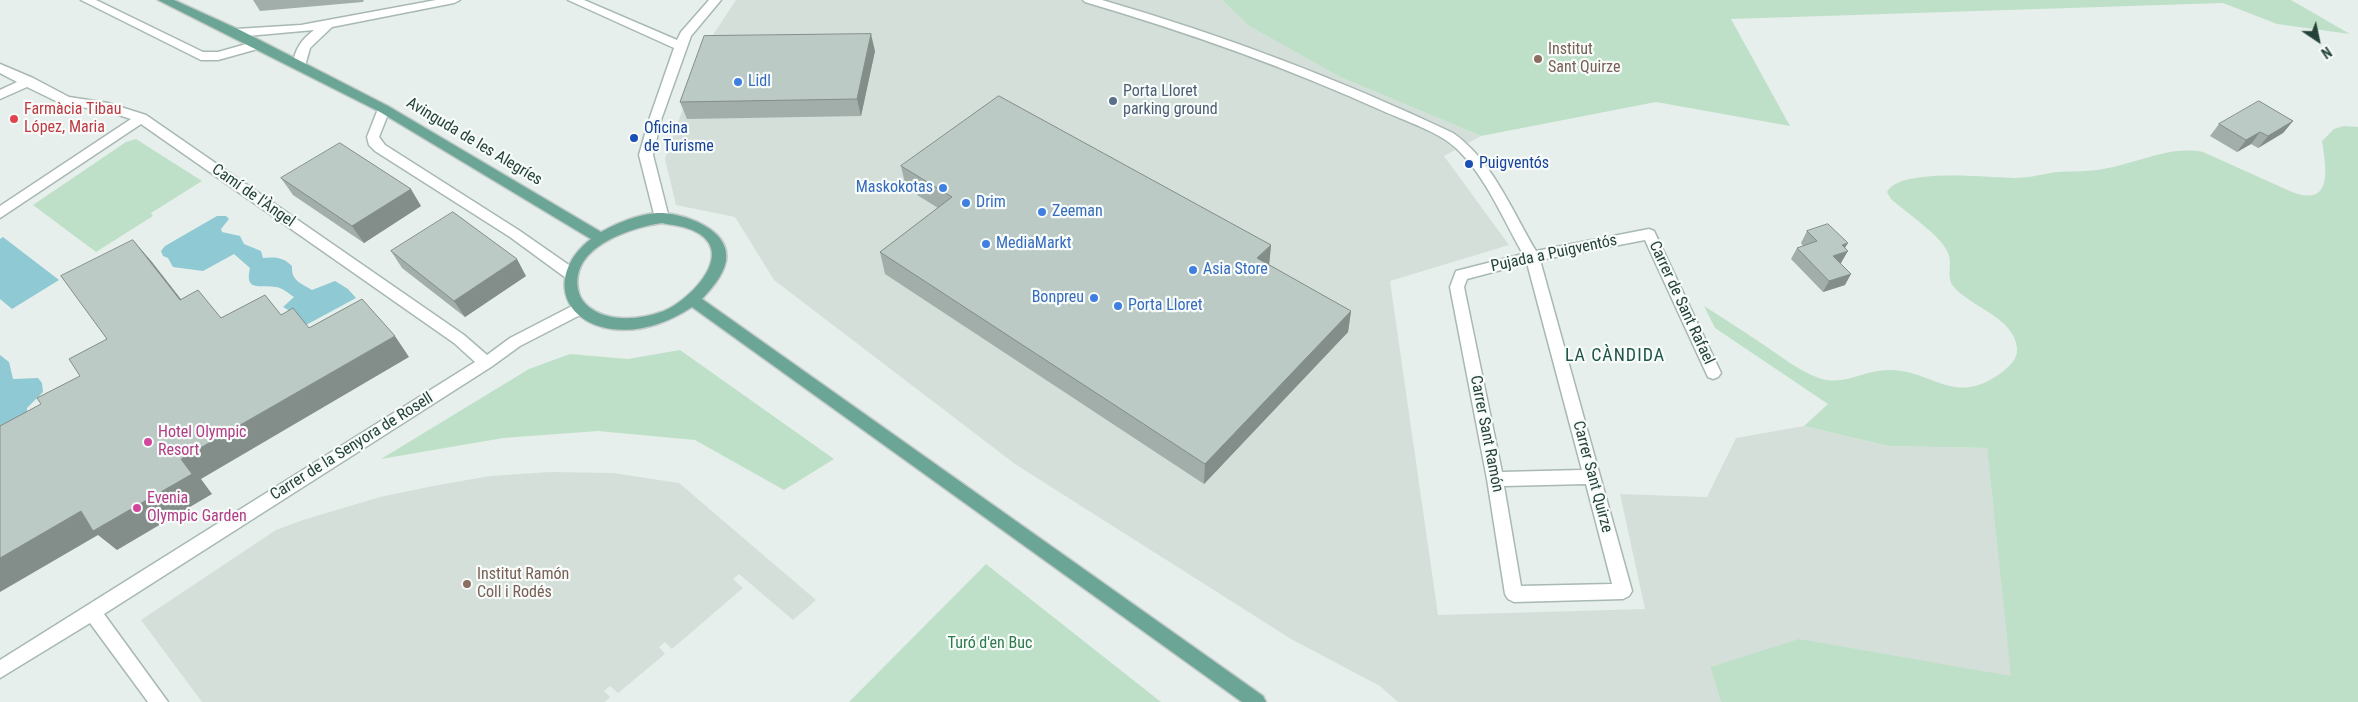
<!DOCTYPE html>
<meta charset="utf-8">
<style>
body{margin:0}
#map{position:relative;width:2358px;height:702px;overflow:hidden;background:#e6efeb;font-family:"Roboto Condensed",sans-serif}
canvas{display:block}
.north{position:absolute;left:2293px;top:15px;width:50px;height:50px;-webkit-text-stroke:4px #f7fbf9;paint-order:stroke;rotate:146deg;font-size:14px;font-weight:700;line-height:20px;text-align:center;color:#24423a}
.north::after{content:'';display:block;margin:auto;width:18px;height:22px;background:#24423a;clip-path:polygon(50% 0,100% 100%,50% 72%,0 100%)}
</style>
<div id="map">
<canvas width="2358" height="702"></canvas>
<div class="north">N</div>
</div>
<script>
const context = document.querySelector('canvas').getContext('2d');
context.lineJoin = 'round';
function fill(path, color) {
  context.fillStyle = color;
  context.fill(path, 'evenodd');
}
function trace(path, color, width, dash) {
  context.strokeStyle = color;
  context.lineWidth = width;
  context.lineCap = dash ? 'butt' : 'round';
  context.setLineDash(dash || []);
  context.stroke(path);
}
function drawText(font, color, halo, rows, align = 'center') {
  context.font = font + ' "Roboto Condensed",sans-serif';
  context.lineWidth = 4.5;
  context.setLineDash([]);
  context.textBaseline = 'middle';
  context.strokeStyle = halo;
  context.fillStyle = color;
  for (const [text, x, y, turn = 0] of rows) {
    context.save();
    context.translate(x, y);
    context.rotate((+turn || 0) * Math.PI / 180);
    context.textAlign = isNaN(turn) ? turn : align;
    if (halo) context.strokeText(text, 0, 0);
    context.fillText(text, 0, 0);
    context.restore();
  }
}
const built = new Path2D(`
 M736 0H1222L1249 26 1340 77 1481 136 1444 156 1509 245 1390 281 1438 615 1645 609 1620 494 1707 497 1736 438 1804 426 1888 446 1987 448 2012 677 1799 640 1710 667 1721 702H1398L1380 686 1291 639 1015 464 774 280 735 217 676 205 665 159 705 47Z
 M550 472 613 473 679 483 816 600 793 620 739 574 733 579 743 588 672 649 665 642 659 647 665 654 618 693 610 686 604 691 610 697 605 702H202L141 620 276 530 303 520 380 497 433 486 490 476Z`);
const green = new Path2D(`
 M1222 0H2291L2350 34 2277 24 2223 3 1731 19 1790 126 1656 102 1481 136 1340 77 1249 26Z
 M2344 126 2358 127V702H1721L1710 667 1799 639 2011 676 1987 448 1888 446 1804 426 1828 404 1715 328 1704 306C1723 318 1742 330 1761 343 1779 355 1799 371 1819 378 1844 387 1865 369 1890 370 1935 371 1954 407 2001 373 2009 367 2018 359 2017 348 2014 317 1970 307 1953 286 1946 277 1953 264 1948 253 1942 236 1905 212 1891 199L1887 192C1900 167 1990 178 2015 178 2029 178 2043 174 2057 172 2072 171 2088 172 2103 169 2135 164 2170 145 2203 152L2292 192C2334 208 2326 167 2322 141L2334 129Z
 M136 139 202 181 151 213 153 216 96 252 33 205 126 142Z
 M680 350 834 459 784 490 695 440 598 431 503 438 381 459 529 369 570 354 628 359Z
 M986 564 1161 702H849Z`);
const water = new Path2D(`
 M217 216H226L229 219 221 229 222 232 240 236 244 244 261 251 263 258C275 257 283 257 292 266 291 281 301 283 312 290L335 281 348 289 356 298 306 325 295 314 283 307 294 297C288 293 283 288 276 287 261 284 244 293 250 268L234 254 203 271 173 267 168 258 163 256 161 251 165 246Z
 M3 237 59 280 12 309 0 299V239Z
 M0 355 9 362 13 379 38 378 42 383 43 392 27 408V417L0 448Z`);
const minor = new Path2D(`
 M81 0H96L203 52H218L257 41 263 45 261 48 218 60H201Z
 M436 0H460L454 3 332 27 310 48 305 66 299 70 293 66C294 50 301 40 314 30L236 37 230 33 236 29 301 25Z
 M568 0H584L677 40 681 32 709 0H721L691 36 661 120 653 155 669 218 667 221H657L655 218 639 155 649 120 674 48Z
 M1083 0H1102C1223 35 1339 79 1453 133 1492 160 1512 211 1536 251L1649 229 1654 231 1721 373 1718 377 1713 379 1708 377 1645 240 1540 260 1632 591 1629 596 1623 599 1514 602 1508 599 1505 594 1487 479 1450 287 1456 271 1523 254C1503 219 1486 177 1457 149 1440 132 1405 121 1383 111 1286 67 1187 32 1085 2ZM1527 263 1582 470 1502 472 1464 287 1467 279ZM1586 484 1612 584 1521 586 1504 486Z
 M0 64 33 78 69 97 108 103 146 115 464 335 487 355 510 338 574 305H584L586 309 584 313 520 346 491 367 104 614 168 702H148L90 623 0 678V660L475 362 454 343 141 124 0 218V206L131 119 106 111 62 104 27 87 0 99V90L17 82 0 73Z
 M384 105 390 109 379 137 385 145 520 231 576 270 578 274 576 278H566L510 237 375 151 369 145 367 137 378 109Z`);
const major = new Path2D(`
 M158 0H174L240 30 388 106 601 232C617 223 643 212 663 213 687 215 731 230 726 261 723 276 712 288 702 299L1263 696 1266 702H1242L692 307C669 322 641 333 612 329 558 321 549 271 591 239L380 112ZM662 223C671 225 683 226 692 230 739 250 692 299 664 311 645 318 623 321 604 315 594 312 582 304 579 293 567 248 629 228 662 223Z`);
const wall = new Path2D(`
 M253 0H364L363 2 260 11Z
 M875 51 861 116 687 119 680 102Z
 M2293 121 2283 133 2258 148 2251 144 2237 152 2210 136 2219 124Z
 M901 166 1271 245 1269 265 1351 311 1348 332 1204 484 885 274 880 252 938 208 906 188Z
 M281 178 421 206 364 243 293 195Z
 M1807 231 1845 248 1841 263 1845 285 1823 292 1791 259 1797 248 1803 246 1801 243Z
 M391 251 526 276 465 317 402 268Z`);
const shadedWall = new Path2D(`
 M871 34 875 51 861 116 857 99Z
 M2293 121 2283 133 2258 148 2268 136Z
 M2260 132 2251 144 2237 152 2246 140Z
 M411 189 421 206 364 243 352 226Z
 M133 240 152 262 198 321 180 300Z
 M1848 243 1842 253 1848 251 1841 263 1827 267 1833 256 1842 245Z
 M1271 245 1269 266 1257 258Z
 M517 259 526 276 465 317 454 301Z
 M1851 274 1845 285 1823 292 1829 281Z
 M1351 311 1348 332 1204 484 1205 464Z
 M395 336 409 357 201 479 212 494 117 550 98 535 0 592V558L81 511 181 459Z`);
const building = new Path2D(`
 M871 34 857 99 680 102 704 36Z
 M999 96 1271 245 1257 258 1351 311 1205 464 880 252 952 197 901 166Z
 M2259 101 2293 121 2268 136 2260 132 2246 140 2219 124Z
 M340 143 411 189 352 226 281 178Z
 M453 212 517 259 454 301 391 251Z
 M1828 224 1848 243 1842 245 1848 251 1833 256 1851 274 1829 281 1797 248 1817 241 1807 231Z
 M133 240 180 300 198 290 221 318 265 295 281 315 293 308 309 328 362 299 395 336 181 459 192 474 93 531 81 511 0 558V426L41 404 37 398 80 376 69 359 107 339 61 276Z`);
const markers = [
 [1538,59,5,"#8d6e63"],
 [738,82,5,"#3f7fe0"],
 [1113,101,5,"#5c6f8a"],
 [14,119,5,"#e0444e"],
 [634,138,5,"#1a4fb4"],
 [1469,164,5,"#1a4fb4"],
 [943,188,5,"#3f7fe0"],
 [966,203,5,"#3f7fe0"],
 [1042,212,5,"#3f7fe0"],
 [986,244,5,"#3f7fe0"],
 [1193,270,5,"#3f7fe0"],
 [1094,298,5,"#3f7fe0"],
 [1118,306,5,"#3f7fe0"],
 [148,442,5,"#d1479c"],
 [137,508,5,"#d1479c"],
 [467,584,5,"#8d6e63"]
];
const educationNames = [
 ["Institut",1548,50],
 ["Sant Quirze",1548,68],
 ["Institut Ramón",477,575],
 ["Coll i Rodés",477,593]
];
const shopNames = [
 ["Lidl",748,82],
 ["Maskokotas",933,188,"right"],
 ["Drim",976,203],
 ["Zeeman",1052,212],
 ["MediaMarkt",996,244],
 ["Asia Store",1203,270],
 ["Bonpreu",1084,298,"right"],
 ["Porta Lloret",1128,306]
];
const serviceNames = [
 ["Porta Lloret",1123,92],
 ["parking ground",1123,110]
];
const healthNames = [
 ["Farmàcia Tibau",24,110],
 ["López, Maria",24,128]
];
const transitNames = [
 ["Oficina",644,129],
 ["de Turisme",644,147],
 ["Puigventós",1479,164]
];
const streetNames = [
 ["Avinguda de les Alegríes",474,142,31],
 ["Camí de l'Àngel",253,196,35],
 ["Pujada a Puigventós",1554,254,-12],
 ["Carrer de Sant Rafael",1681,303,65],
 ["Carrer Sant Ramón",1486,434,79],
 ["Carrer de la Senyora de Rosell",352,447,-32],
 ["Carrer Sant Quirze",1592,477,75]
];
const hotelNames = [
 ["Hotel Olympic",158,433],
 ["Resort",158,451],
 ["Evenia",147,499],
 ["Olympic Garden",147,517]
];
const parkNames = [
 ["Turó d'en Buc",990,644]
];
const neighbourhoodNames = [
 ["LA CÀNDIDA",1615,356]
];
fill(built, '#d4dfda');
fill(green, '#bfe0c8');
fill(water, '#8ec9d4');
trace(minor, '#a8b8b2', 3);
trace(major, '#c2cac8', 3);
fill(minor, '#fff');
fill(major, '#6aa596');
fill(wall, '#a1aea9');
fill(shadedWall, '#838d89');
fill(building, '#bbcac4');
trace(building, '#838d89', 1);
for (const [x, y, r, color] of markers) {
  const dot = new Path2D();
  dot.arc(x, y, r, 0, 2 * Math.PI);
  context.fillStyle = color;
  context.fill(dot);
  trace(dot, '#f7fbf9', 2);
}
drawText('16px', '#785e54', '#f7fbf9', educationNames, 'left');
drawText('16px', '#366cbe', '#f7fbf9', shopNames, 'left');
drawText('16px', '#4e5e75', '#f7fbf9', serviceNames, 'left');
drawText('16px', '#be3a42', '#f7fbf9', healthNames, 'left');
drawText('16px', '#164399', '#f7fbf9', transitNames, 'left');
drawText('16px', '#24423a', '#f7fbf9', streetNames);
drawText('16px', '#b23c85', '#f7fbf9', hotelNames, 'left');
drawText('16px', '#2d7a4b', '#f7fbf9', parkNames);
context.letterSpacing = '1px';
drawText('18px', '#1f5548', '#f7fbf9', neighbourhoodNames);
context.letterSpacing = '0px';
</script>
